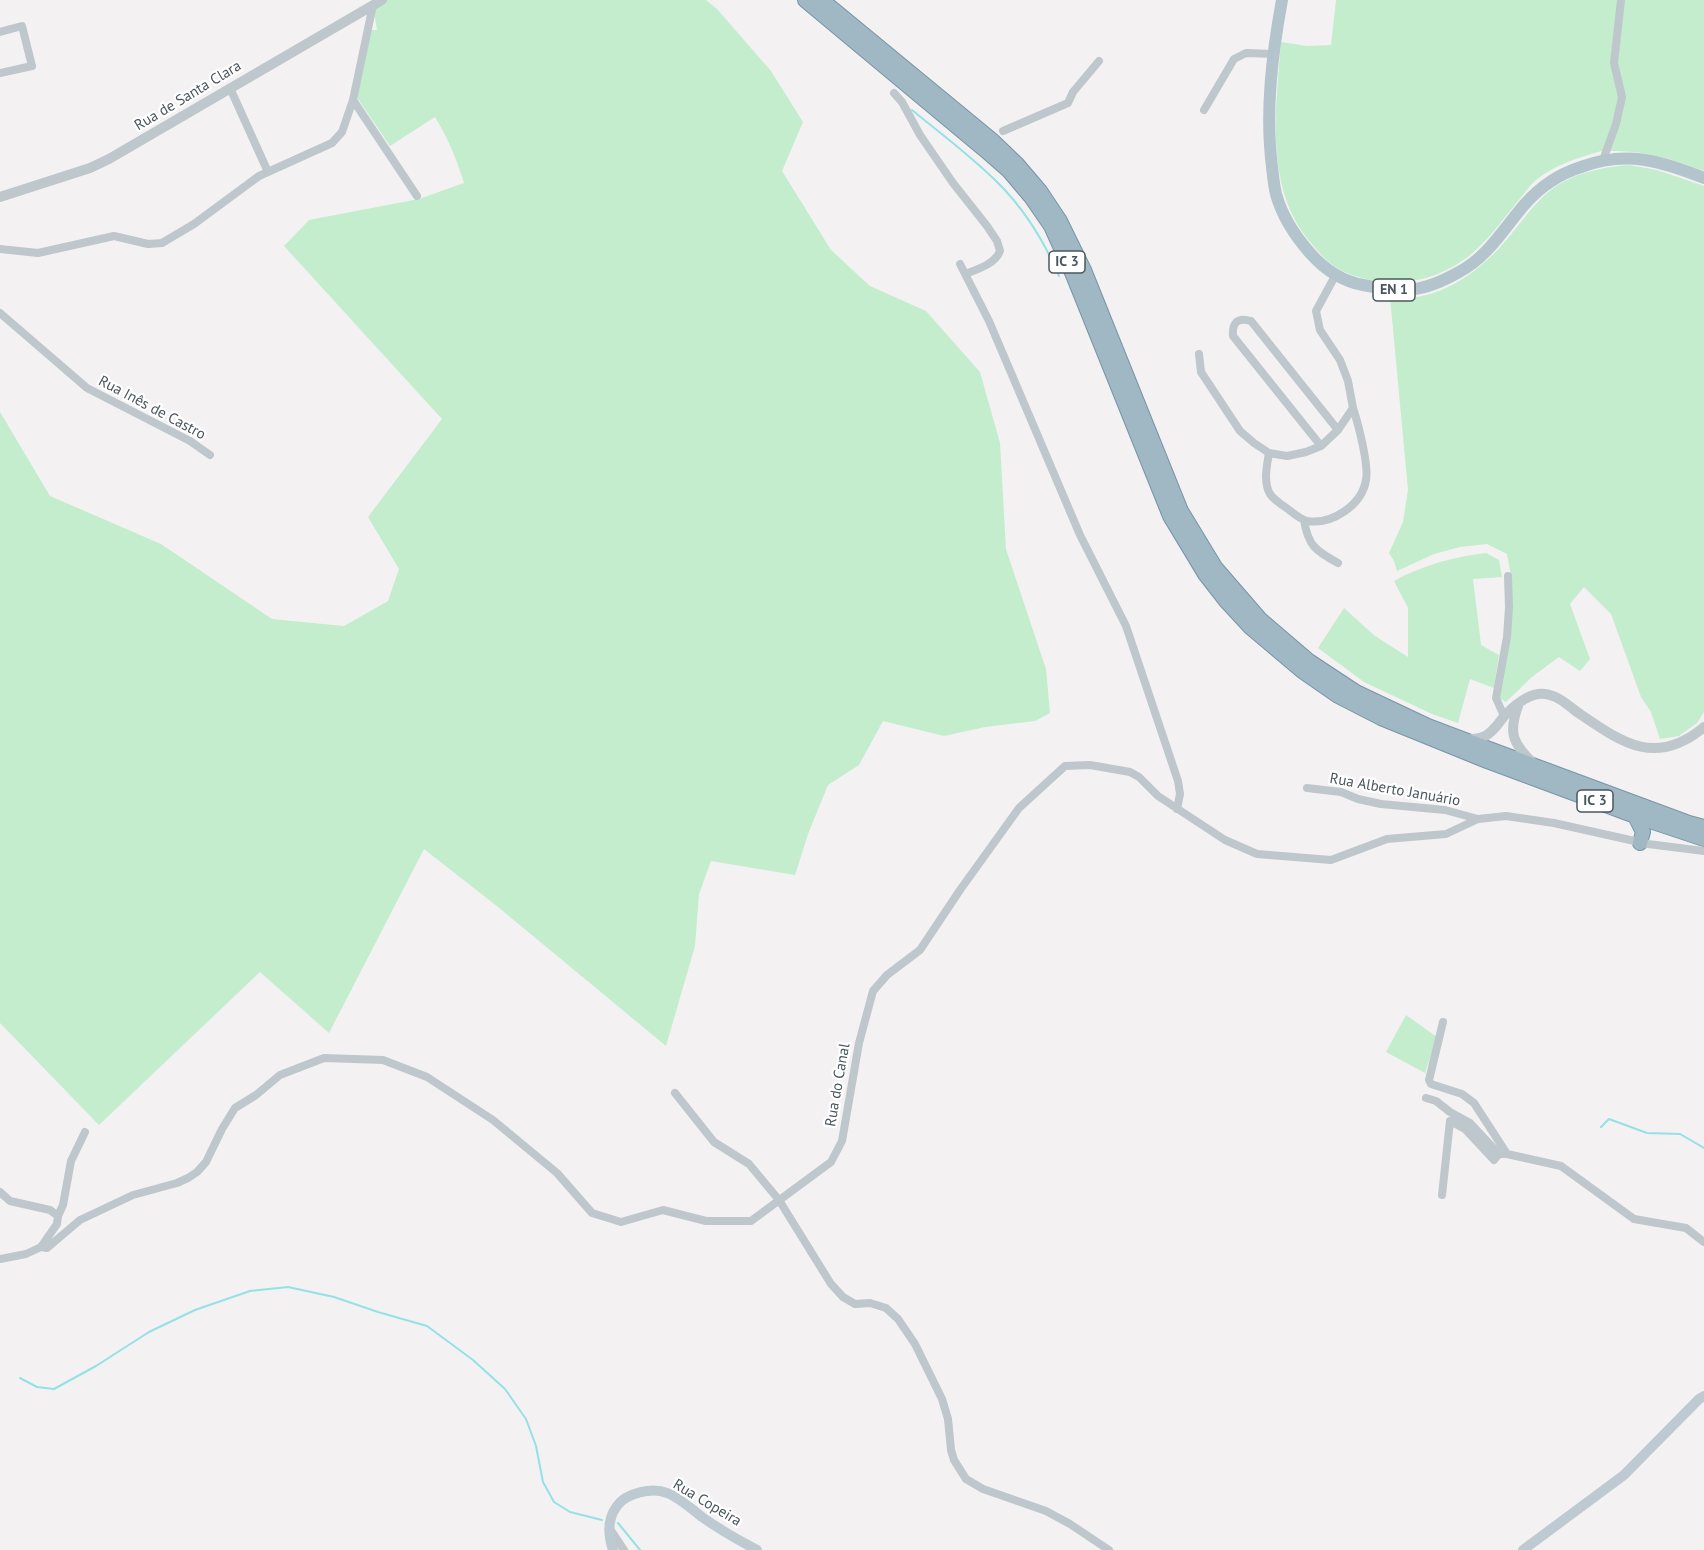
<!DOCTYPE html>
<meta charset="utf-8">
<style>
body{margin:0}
canvas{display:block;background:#f3f1f1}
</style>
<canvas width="1704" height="1550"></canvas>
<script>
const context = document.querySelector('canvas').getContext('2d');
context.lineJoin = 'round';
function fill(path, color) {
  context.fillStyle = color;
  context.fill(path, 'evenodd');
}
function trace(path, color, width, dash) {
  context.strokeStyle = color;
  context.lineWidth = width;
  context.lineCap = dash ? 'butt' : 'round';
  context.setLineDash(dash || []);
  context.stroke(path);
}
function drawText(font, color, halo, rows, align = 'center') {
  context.font = font + ' "PT Sans",sans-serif';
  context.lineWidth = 4.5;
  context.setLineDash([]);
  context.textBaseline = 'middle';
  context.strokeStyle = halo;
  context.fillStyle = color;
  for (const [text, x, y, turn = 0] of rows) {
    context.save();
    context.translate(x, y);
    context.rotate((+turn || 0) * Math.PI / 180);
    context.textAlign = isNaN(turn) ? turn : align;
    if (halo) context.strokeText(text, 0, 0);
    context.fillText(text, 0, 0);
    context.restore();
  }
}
const green = new Path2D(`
 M381 0H706L717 9 771 71 803 122 782 171 831 250 870 286 926 311 980 372 1000 443 1006 549 1046 669 1050 713 1035 721 985 727 944 736 883 721 859 765 828 785 808 834 795 875 711 861 699 894 695 946 666 1046 498 907 424 849 329 1033 260 972 99 1125 0 1023V412L50 496 161 544 272 619 344 626 388 601 399 569 368 517 442 419 284 246 309 220 419 199 464 183C457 160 448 138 435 117L390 146 356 96 370 30H377L373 5Z
 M1336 0H1704V171C1675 160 1647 151 1616 151 1610 151 1603 150 1598 152 1577 158 1553 166 1536 180 1529 186 1524 194 1518 201 1500 223 1483 248 1459 263 1433 280 1401 286 1371 280 1342 274 1330 266 1311 243 1264 189 1276 108 1281 42L1307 46 1331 45Z
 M1629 165 1657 170 1704 186V712L1697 723 1679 736 1660 739 1651 712 1641 697 1611 614 1584 587 1570 604 1590 659 1580 671 1559 657 1532 677 1506 702 1499 698 1511 576 1507 554 1487 544 1460 547 1434 554 1397 571 1394 561 1389 553 1403 522 1408 490 1390 297C1437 304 1480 272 1508 238 1525 218 1539 195 1563 182 1583 171 1606 167 1629 165Z
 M1486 553 1499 560 1502 577 1473 579 1481 645 1499 655 1494 688 1470 679 1458 723 1432 714 1364 682 1318 648 1344 608 1375 636 1408 657V608L1394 581C1423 565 1453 557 1486 553Z
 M1406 1015 1437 1037 1425 1073 1386 1052Z`);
const stream = new Path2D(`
 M912 110C940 133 970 155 996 181 1024 208 1044 241 1059 276
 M1601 1127 1609 1119 1647 1133 1680 1134 1704 1148
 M20 1378 37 1387 54 1389 96 1366 149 1332 195 1310 250 1291 288 1287 334 1297 378 1312 427 1326 473 1360 505 1389 526 1419 536 1446 543 1482 554 1502 570 1512 602 1520
 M618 1523 640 1550`);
const minor = new Path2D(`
 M0 32 22 26 32 66 0 73
 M230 88 268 172
 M894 93 902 102 920 135 953 183 987 226 997 241 1000 251C995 264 978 269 965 274
 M353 100 417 196
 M1204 110 1234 59 1246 53 1273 54
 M1003 131 1068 103 1073 92 1099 61
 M1603 160 1616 124 1622 97 1614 63 1621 0
 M0 249 38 253 114 236 148 244 162 243 194 224 259 176 332 143 342 132 353 100 373 5
 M960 264 989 321 1080 535 1126 626 1178 781 1180 794 1177 809
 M0 313 87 388 190 441 210 455
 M1199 354 1201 372 1240 431 1254 443 1269 453 1287 456 1306 452 1321 446 1338 430 1353 408 1348 381 1340 360 1320 330 1316 311 1335 276
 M1321 446 1233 336C1232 322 1238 317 1251 321L1338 430
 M1269 453C1267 465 1263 482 1270 494 1274 500 1282 505 1288 509 1293 513 1300 519 1307 521 1332 525 1362 505 1366 480 1369 465 1358 423 1353 408
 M1304 520C1308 546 1316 551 1338 563
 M1504 716 1496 698 1507 637 1509 607 1508 576
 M1307 788 1341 792 1358 799 1381 804 1445 810 1478 819
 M1443 1022 1429 1080 1431 1084 1462 1094 1474 1103 1507 1154
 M675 1093 714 1142 749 1164 779 1200 831 1284 843 1297 855 1304 870 1303 886 1308 898 1319 915 1344 942 1399 948 1419 951 1450 954 1460 966 1479 983 1489 1046 1511 1070 1524 1109 1550
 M1426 1098 1436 1101 1450 1112 1470 1123 1499 1154
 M0 1192 10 1201 50 1210 58 1216 57 1224 41 1247 26 1254 0 1259
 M1442 1195 1450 1121 1465 1129 1494 1160 1499 1154H1507L1561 1166 1634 1219 1686 1228 1704 1242
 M58 1216 63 1205 71 1161 85 1132
 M41 1247 47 1248 80 1220 133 1195 177 1183 188 1178 197 1172 206 1162 222 1129 235 1108 256 1095 280 1075 324 1058 383 1060 427 1077 493 1120 557 1173 592 1213 621 1222 663 1210 706 1221H751L831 1162 842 1141 859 1043 873 991 887 975 920 950 960 890 1019 808 1065 766 1090 765 1130 772 1139 777 1158 796 1225 840 1257 854 1331 860 1387 839 1446 834 1478 819 1506 816 1554 823 1648 844 1704 851
 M610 1529 624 1550`);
const tertiary = new Path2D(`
 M0 197 90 168 109 159 382 0
 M1518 706C1508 733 1513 744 1533 763
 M1465 740C1471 739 1478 739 1483 737 1493 733 1499 722 1506 714 1515 705 1531 692 1545 694 1557 695 1568 705 1577 712 1621 742 1655 768 1704 727`);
const secondary = new Path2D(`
 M613 1550C608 1535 607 1519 617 1506 626 1493 652 1487 667 1493 677 1496 693 1510 702 1517 719 1529 738 1540 757 1550
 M1523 1550 1624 1475 1699 1399 1704 1396`);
const primary = new Path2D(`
 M1282 0C1272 55 1265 111 1272 167 1273 176 1274 186 1276 194 1282 216 1295 236 1310 253 1325 270 1341 281 1363 285 1404 293 1422 293 1459 272 1488 257 1504 228 1525 204 1540 187 1559 174 1581 167 1627 150 1661 161 1704 178`);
const trunk = new Path2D(`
 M805 0 985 150 1009 171 1031 197 1051 226 1073 275 1170 516 1205 574 1226 601 1251 628 1302 671 1338 696 1381 718 1487 761 1635 816 1704 839
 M822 0 993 141 1017 164 1040 191 1060 221 1084 270 1181 511 1215 567 1260 619 1309 661 1356 692 1428 726 1465 740 1689 823 1704 827
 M1635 816 1643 832 1640 843`);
const shields = [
 [1067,262,36],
 [1394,290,42],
 [1595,801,36]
];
const shieldNames = [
 ["IC 3",1067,262],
 ["EN 1",1394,290],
 ["IC 3",1595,801]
];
const streetNames = [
 ["Rua de Santa Clara",188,96,-31],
 ["Rua Inês de Castro",152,408,28],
 ["Rua Alberto Januário",1395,790,10],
 ["Rua do Canal",838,1085,-80],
 ["Rua Copeira",707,1503,31]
];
fill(green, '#c4edce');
trace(stream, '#94e1e6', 2);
trace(trunk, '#7895a7', 16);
trace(minor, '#bec7cc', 8);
trace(tertiary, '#bec7cc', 10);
trace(secondary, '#becad1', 10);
trace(primary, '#b3c4cd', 12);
trace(trunk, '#a0b7c4', 14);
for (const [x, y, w] of shields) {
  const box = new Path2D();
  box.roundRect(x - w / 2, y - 11, w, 22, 4.5);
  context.fillStyle = '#fff';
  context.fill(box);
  trace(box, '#4a575d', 1.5);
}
drawText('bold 14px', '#4a575d', null, shieldNames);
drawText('15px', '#4a575d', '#fff', streetNames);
</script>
